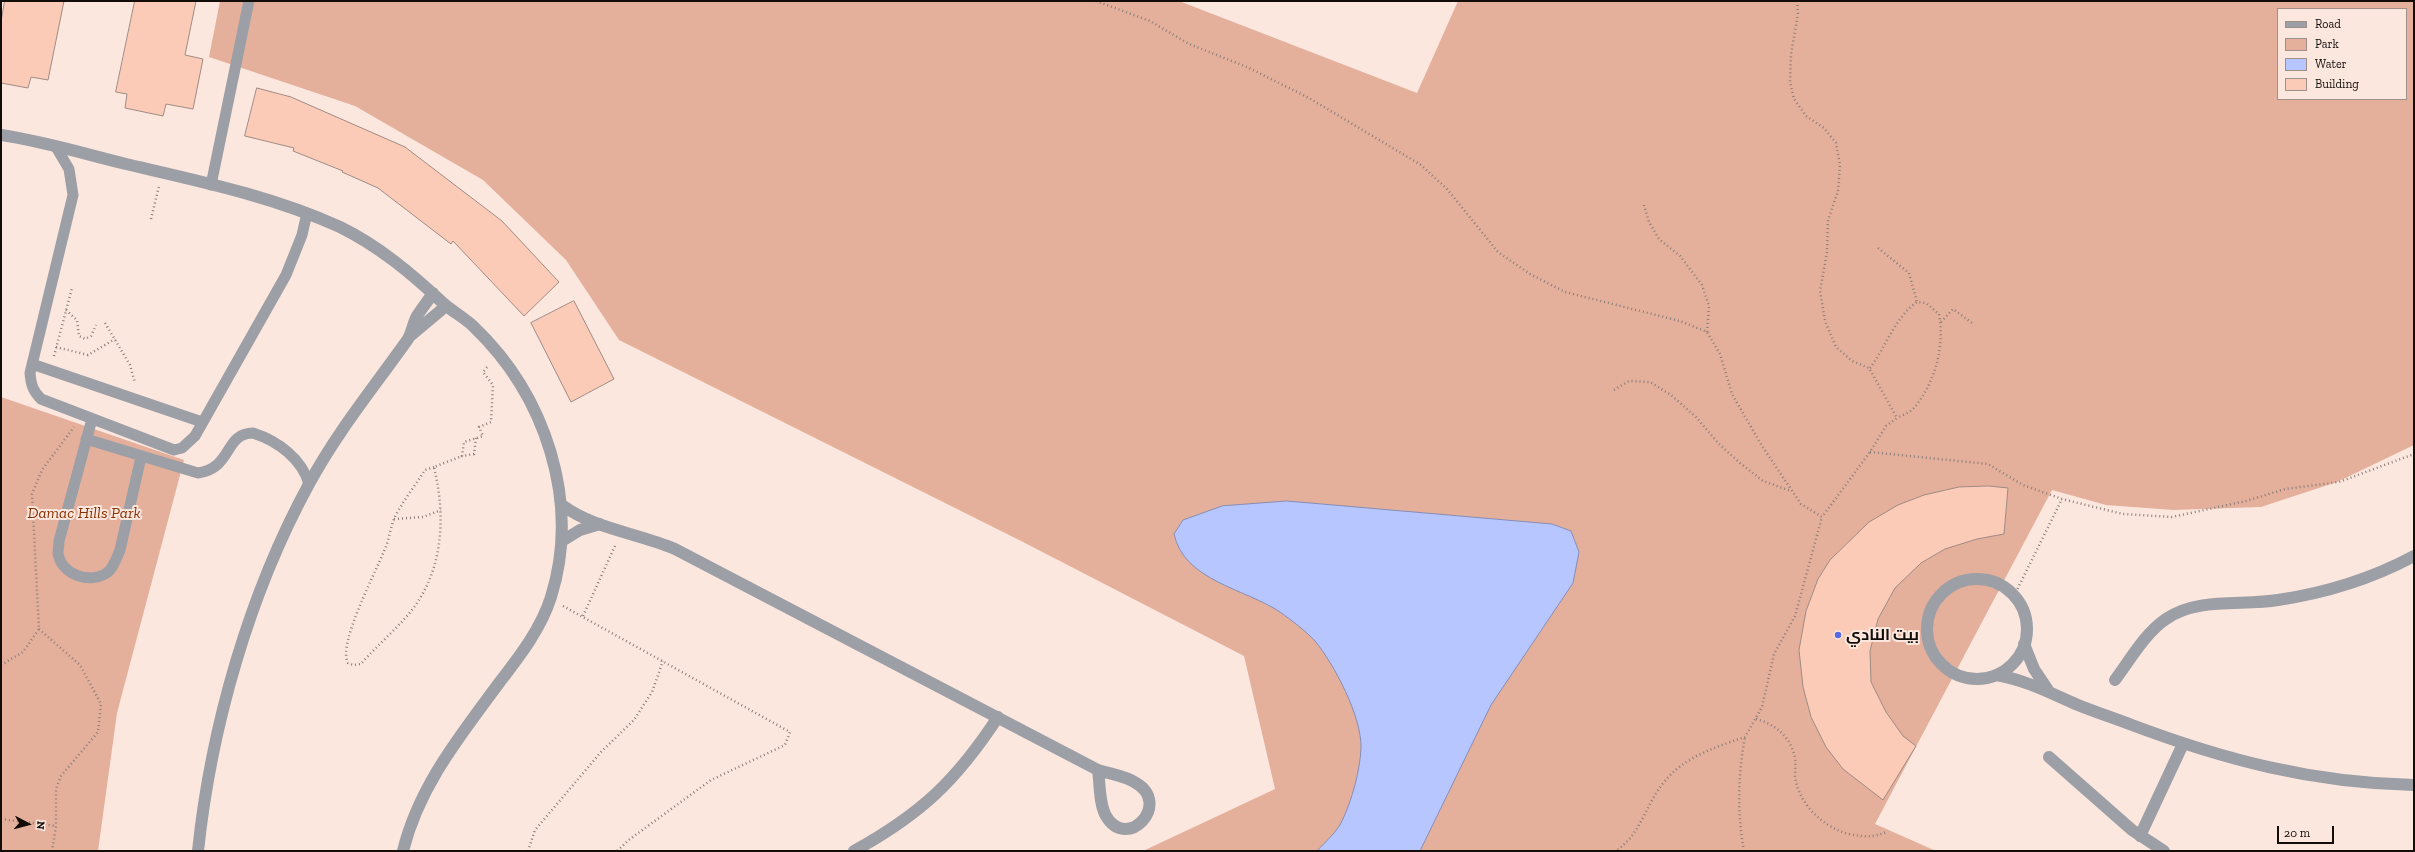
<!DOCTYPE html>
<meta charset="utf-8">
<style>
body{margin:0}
#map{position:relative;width:2415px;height:852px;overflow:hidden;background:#fce7df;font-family:"Zilla Slab",serif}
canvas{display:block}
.frame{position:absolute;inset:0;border:2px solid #130d0a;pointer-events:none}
.legend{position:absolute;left:2277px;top:8px;width:130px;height:92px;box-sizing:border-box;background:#fce7df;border:1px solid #9f908a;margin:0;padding:5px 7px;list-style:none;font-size:12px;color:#130d0a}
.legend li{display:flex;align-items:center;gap:8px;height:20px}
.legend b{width:20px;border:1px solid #9f908a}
.north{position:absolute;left:8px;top:804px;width:40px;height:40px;-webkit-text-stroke:3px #fce7df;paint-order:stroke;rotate:96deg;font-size:11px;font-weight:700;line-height:16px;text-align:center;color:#130d0a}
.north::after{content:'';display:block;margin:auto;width:14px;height:18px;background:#130d0a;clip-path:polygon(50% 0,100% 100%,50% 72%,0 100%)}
.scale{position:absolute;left:2277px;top:826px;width:57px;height:18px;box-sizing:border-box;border:2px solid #130d0a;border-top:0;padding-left:5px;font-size:12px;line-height:14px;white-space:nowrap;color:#130d0a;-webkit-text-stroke:3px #fce7df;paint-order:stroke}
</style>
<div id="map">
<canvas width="2415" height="852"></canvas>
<div class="frame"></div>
<ul class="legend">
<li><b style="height:5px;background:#9c9fa6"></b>Road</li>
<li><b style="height:11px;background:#e4b09c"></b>Park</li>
<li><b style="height:11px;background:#b7c6ff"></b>Water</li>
<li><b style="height:11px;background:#fbcbb8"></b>Building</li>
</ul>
<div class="north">N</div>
<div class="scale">20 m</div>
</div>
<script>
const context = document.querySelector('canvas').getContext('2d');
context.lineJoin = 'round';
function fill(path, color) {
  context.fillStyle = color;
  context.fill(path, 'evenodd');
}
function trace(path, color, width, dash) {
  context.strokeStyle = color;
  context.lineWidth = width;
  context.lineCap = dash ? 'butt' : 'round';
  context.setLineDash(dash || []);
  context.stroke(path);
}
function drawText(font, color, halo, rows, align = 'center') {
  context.font = font + ' "Zilla Slab",Cairo,serif';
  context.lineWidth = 4;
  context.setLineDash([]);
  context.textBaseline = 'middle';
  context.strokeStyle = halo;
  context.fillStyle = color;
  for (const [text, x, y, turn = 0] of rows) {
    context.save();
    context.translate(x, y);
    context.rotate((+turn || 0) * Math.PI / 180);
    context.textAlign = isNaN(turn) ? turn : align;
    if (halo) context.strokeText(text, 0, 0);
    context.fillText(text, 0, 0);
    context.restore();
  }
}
const green = new Path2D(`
 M220 1H1179L1417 93 1458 1H2414V445L2337 482 2261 507 2173 510 2106 505 2052 490 1875 824 1936 851H1143L1275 789 1244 656 1023 542 619 340 566 260 483 180 355 106 209 57ZM2278 9H2406V99H2278Z
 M1 397 184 460 117 713 98 851H1Z`);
const water = new Path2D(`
 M1287 501 1552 524 1571 531 1579 552 1573 583 1491 705 1420 851H1317C1325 842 1337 832 1342 821 1352 800 1360 771 1361 748 1362 717 1334 664 1315 641 1306 631 1291 620 1280 612 1246 589 1184 581 1174 534L1183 520 1222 506Z`);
const building = new Path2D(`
 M5 1H64L48 80 31 77 28 88 1 83V22Z
 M135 1H196L185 55 203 59 193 109 166 104 163 116 125 108 127 94 116 92Z
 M257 88 291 97 405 147 502 221 559 282 524 316 453 241 451 244 378 188 342 172 343 171 293 151 294 148 245 136Z
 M574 301 614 379 571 402 531 323Z
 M1989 486 2008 488 2004 534 1977 539 1945 549 1921 563 1895 588 1878 619 1870 651 1871 682 1886 712 1903 736 1916 746 1883 800 1843 769 1826 747 1811 717 1803 687 1799 650 1806 611 1818 579 1830 560 1869 522 1898 505 1924 495 1959 487Z`);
const path = new Path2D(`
 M1096 1 1150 21 1189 44 1247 67 1309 98 1421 165 1447 189 1498 252 1530 274 1565 292 1680 321 1707 332 1720 354 1732 394 1762 446 1801 504 1822 517 1795 616 1774 654 1762 707 1745 737C1718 746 1684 757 1665 781 1645 804 1643 832 1616 851
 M1797 1 1798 14 1791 54 1790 82 1794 99 1806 116 1824 128 1836 143 1840 165 1838 191 1828 220 1827 252 1820 291 1825 321 1836 347 1852 361 1869 368 1897 418 1886 426 1870 452 1822 517
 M1644 205 1649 222 1659 239 1680 256 1702 285 1709 306 1707 332
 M151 219 159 186
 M1878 248 1909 273 1917 302
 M66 310 77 320 79 336 85 339 91 336 96 325
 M1941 322 1953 309 1972 323
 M105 323 130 365 135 383
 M56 347 88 355 115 339
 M54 356 72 288
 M1870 368C1886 347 1895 317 1917 302L1926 303 1939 314C1945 346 1935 384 1913 409 1909 413 1902 415 1897 418
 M1614 390 1629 381 1650 382 1671 395 1696 417 1719 444 1740 463 1763 481 1791 491
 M476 438 474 454 462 456 464 442 483 436 479 427 491 422 493 385 483 372 488 366
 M1870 452 1988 464 2023 485 2062 499 2123 514 2172 517 2246 501 2285 489 2339 482 2414 454
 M434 467 425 470C415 486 402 502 394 519 390 529 389 541 384 551 376 572 337 645 348 663L353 665 361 664C377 645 404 623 417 603 444 563 445 513 434 467L462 456
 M394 519 423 517 441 510
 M2014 596 2062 499
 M563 606 790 732 785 745 711 780 630 839 617 851
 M583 616 615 546
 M39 629 80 665 101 704 98 732 61 776 56 789V826L52 851
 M1 665 23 652 39 629 32 494 42 470 74 427
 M1756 719C1775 724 1791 737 1795 758 1796 764 1795 770 1795 776 1798 804 1824 828 1849 834 1864 837 1874 838 1888 831
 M1 819 56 826
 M528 851 535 830 601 752 634 720 652 692 663 661
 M1744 851C1737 813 1738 775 1745 737`);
const service = new Path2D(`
 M56 147 69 169 73 195 30 373C31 385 33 391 41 399L174 450 182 448 195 436 286 275 302 235 307 213
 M211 185 249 1
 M32 364 202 422
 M92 419 59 541C59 545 58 549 58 553 61 575 91 585 108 572 114 567 117 557 120 550L141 457
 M86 439 198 473C233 468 224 433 253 433 278 441 302 459 309 484`);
const minor = new Path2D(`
 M1 135C43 141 85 154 126 164 199 181 272 196 340 227 379 246 412 274 443 303 453 312 465 318 474 327 545 395 581 501 551 597 541 629 519 657 499 683 460 736 419 786 403 851
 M409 337 446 306
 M562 505C594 529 638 533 675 549L1098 770
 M562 541 580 530 600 524
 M1927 629a50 50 0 1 1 100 0a50 50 0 1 1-100 0Z
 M2024 644 2034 669 2048 690
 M1996 675C2026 680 2050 693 2078 705 2095 712 2114 718 2132 725 2225 760 2313 783 2414 785
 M2115 680C2130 660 2145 633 2166 619 2197 597 2242 606 2278 600 2325 593 2373 578 2414 556
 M2049 757 2132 830 2164 851
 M1098 770C1110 774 1126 776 1136 783 1172 804 1127 852 1106 816 1099 804 1100 783 1098 770Z
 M2140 836 2183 744
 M198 851C211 727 249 594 309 484 337 432 374 387 408 339 412 332 413 323 417 316 422 308 428 301 433 293
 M854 851C921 814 956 781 998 717`);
const markers = [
 [1838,635,4,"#586ae1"]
];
const parkNames = [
 ["Damac Hills Park",84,513]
];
const poiNames = [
 ["بيت النادي",1846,635]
];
fill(green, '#e4b09c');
fill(water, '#b7c6ff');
trace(water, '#868eb6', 1);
fill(building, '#fbcbb8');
trace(building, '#9e8b84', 1);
trace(path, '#8b7d78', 2.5, [1, 3]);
trace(service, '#9c9fa6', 11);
trace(minor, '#9c9fa6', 12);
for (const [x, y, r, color] of markers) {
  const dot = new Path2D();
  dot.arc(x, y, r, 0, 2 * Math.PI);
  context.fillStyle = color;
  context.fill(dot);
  trace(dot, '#fce7df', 1.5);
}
drawText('italic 16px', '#893000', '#fce7df', parkNames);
drawText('bold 16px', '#130d0a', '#fce7df', poiNames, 'left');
</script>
